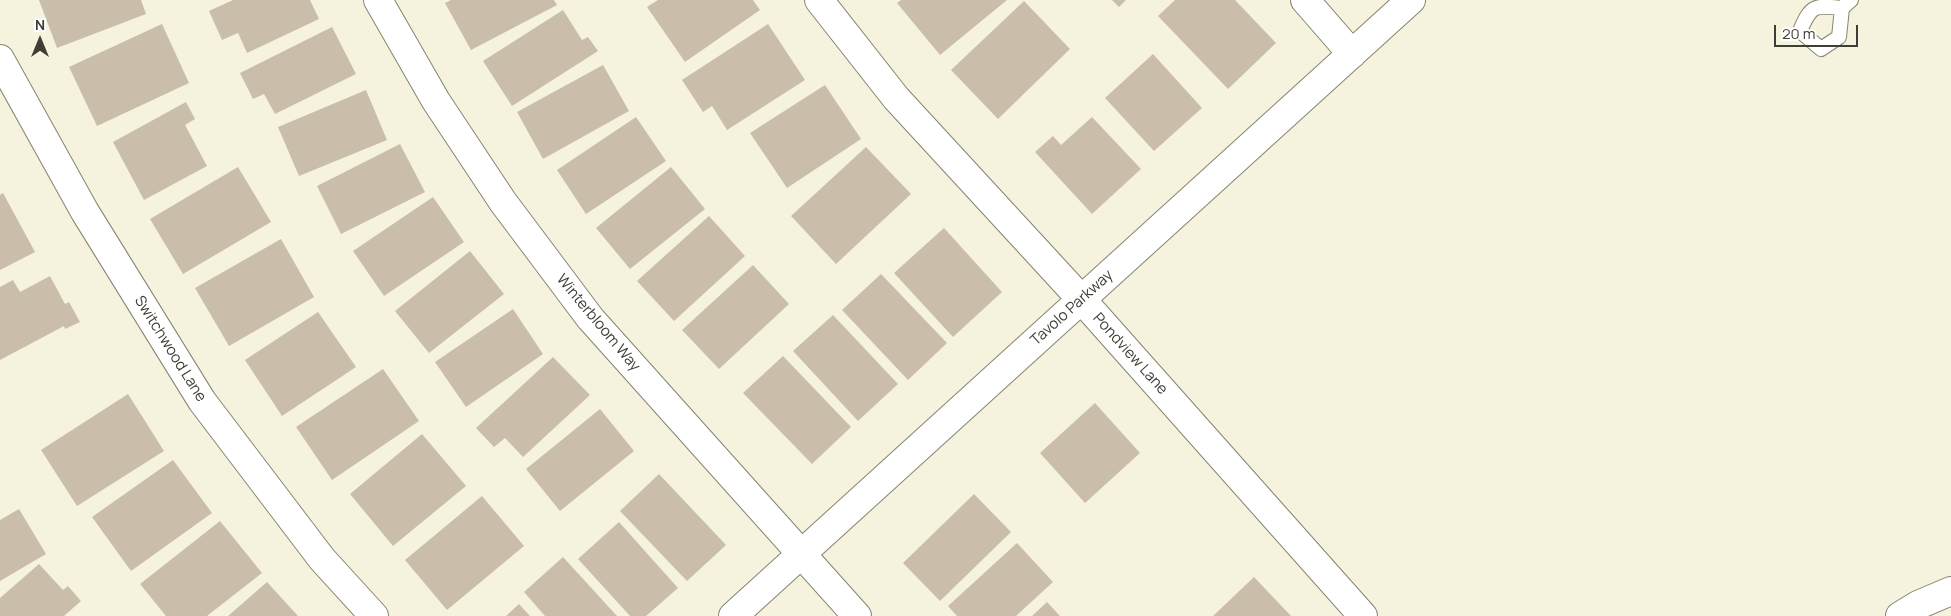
<!DOCTYPE html>
<style>
body{margin:0}
#map{position:relative;width:1951px;height:616px;overflow:hidden;background:#f5f2dd;font-family:Manrope,sans-serif}
canvas{display:block}
.north{position:absolute;left:15px;top:15px;width:50px;height:50px;-webkit-text-stroke:4px #fff;paint-order:stroke;rotate:0deg;font-size:14px;font-weight:700;line-height:20px;text-align:center;color:#3f3d35}
.north::after{content:'';display:block;margin:auto;width:18px;height:22px;background:#3f3d35;clip-path:polygon(50% 0,100% 100%,50% 72%,0 100%)}
.scale{position:absolute;left:1774px;top:25px;width:84px;height:22px;box-sizing:border-box;border:2px solid #3f3d35;border-top:0;padding-left:6px;font-size:15px;line-height:18px;white-space:nowrap;color:#3f3d35;-webkit-text-stroke:4px #fff;paint-order:stroke}
</style>
<div id="map">
<canvas width="1951" height="616"></canvas>
<div class="north">N</div>
<div class="scale">20 m</div>
</div>
<script>
const context = document.querySelector('canvas').getContext('2d');
context.lineJoin = 'round';
function fill(path, color) {
  context.fillStyle = color;
  context.fill(path, 'evenodd');
}
function trace(path, color, width, dash) {
  context.strokeStyle = color;
  context.lineWidth = width;
  context.lineCap = dash ? 'butt' : 'round';
  context.setLineDash(dash || []);
  context.stroke(path);
}
function drawText(font, color, halo, rows, align = 'center') {
  context.font = font + ' Manrope,sans-serif';
  context.lineWidth = 4;
  context.setLineDash([]);
  context.textBaseline = 'middle';
  context.strokeStyle = halo;
  context.fillStyle = color;
  for (const [text, x, y, turn = 0] of rows) {
    context.save();
    context.translate(x, y);
    context.rotate((+turn || 0) * Math.PI / 180);
    context.textAlign = isNaN(turn) ? turn : align;
    if (halo) context.strokeText(text, 0, 0);
    context.fillText(text, 0, 0);
    context.restore();
  }
}
const building = new Path2D(`
 M39 0H141L146 14 57 48Z
 M233 0H310L319 19 247 53 238 33 222 40 209 11Z
 M451 0H554L557 5 471 50 445 3Z
 M658 0H753L760 10 685 62 647 7Z
 M901 0H1007L940 55 897 3Z
 M1112 0H1126L1119 7Z
 M1175 0H1235L1276 43 1228 89 1158 16Z
 M1024 1 1070 49 998 119 951 70Z
 M563 10 582 40 588 37 598 51 512 106 483 61Z
 M162 24 189 83 97 126 69 67Z
 M768 24 805 80 727 130 712 106 703 112 682 80Z
 M332 27 356 74 275 114 264 94 253 99 240 73Z
 M1153 54 1202 108 1154 151 1105 98Z
 M603 65 629 111 543 159 517 112Z
 M825 85 861 139 787 188 750 133Z
 M366 90 387 140 299 176 278 127Z
 M186 102 195 119 185 125 207 166 144 200 113 142Z
 M636 117 666 161 586 214 557 170Z
 M1092 117 1141 169 1092 214 1035 152 1053 136 1061 145Z
 M400 144 425 192 341 234 317 186Z
 M866 147 911 194 836 264 791 216Z
 M238 167 271 222 183 274 150 219Z
 M671 167 705 209 630 269 596 228Z
 M3 193 35 252 0 270V195Z
 M433 197 464 242 384 296 353 251Z
 M709 216 745 256 674 321 637 281Z
 M944 228 1002 292 953 337 894 273Z
 M281 239 314 297 229 346 195 288Z
 M470 251 504 294 429 353 395 311Z
 M753 265 789 304 719 369 682 330Z
 M881 274 947 343 908 380 842 310Z
 M50 276 65 304 69 302 80 322 65 329 64 326 0 360V287L13 280 20 292Z
 M513 309 543 354 466 407 435 362Z
 M318 312 356 367 282 416 245 360Z
 M833 315 898 384 858 421 793 351Z
 M783 356 851 427 812 464 743 393Z
 M553 357 590 395 523 457 505 438 494 447 476 428Z
 M383 369 419 421 332 480 296 427Z
 M128 394 164 451 77 506 41 450Z
 M1095 403 1140 453 1085 503 1040 453Z
 M600 409 634 451 560 511 526 469Z
 M422 434 466 486 393 546 350 494Z
 M173 460 212 513 131 571 92 517Z
 M659 474 726 545 687 581 620 511Z
 M974 494 1011 532 940 601 903 563Z
 M482 496 524 546 447 610 405 560Z
 M19 509 46 554 0 581V520Z
 M220 521 262 573 207 616H166L140 584Z
 M619 522 678 588 646 616H630L578 559Z
 M1017 543 1053 582 1016 616H957L948 606Z
 M563 557 617 616H545L524 592Z
 M39 564 63 590 68 586 81 601 64 616H0V598Z
 M1254 577 1291 616H1213Z
 M267 582 298 616H228Z
 M1047 602 1060 616H1032Z
 M519 604 530 616H506Z`);
const service = new Path2D(`
 M1842 8C1814 5 1811 5 1800 31L1821 49 1839 37 1842 8 1851 0`);
const minor = new Path2D(`
 M378 0 436 101 503 202 590 318 857 616
 M819 0 896 98 1082 300 1363 616
 M1305 0 1352 54
 M0 59 85 212 202 401 322 559 374 616
 M733 616 1411 0
 M1900 616 1918 605 1951 591`);
const streetNames = [
 ["Tavolo Parkway",1072,308,-42],
 ["Winterbloom Way",598,323,50],
 ["Switchwood Lane",170,349,58],
 ["Pondview Lane",1130,354,48]
];
fill(building, '#cabeab');
trace(service, '#868470', 16);
trace(minor, '#868470', 30);
trace(service, '#fff', 14);
trace(minor, '#fff', 28);
drawText('15px', '#3f3d35', '#fff', streetNames);
</script>
